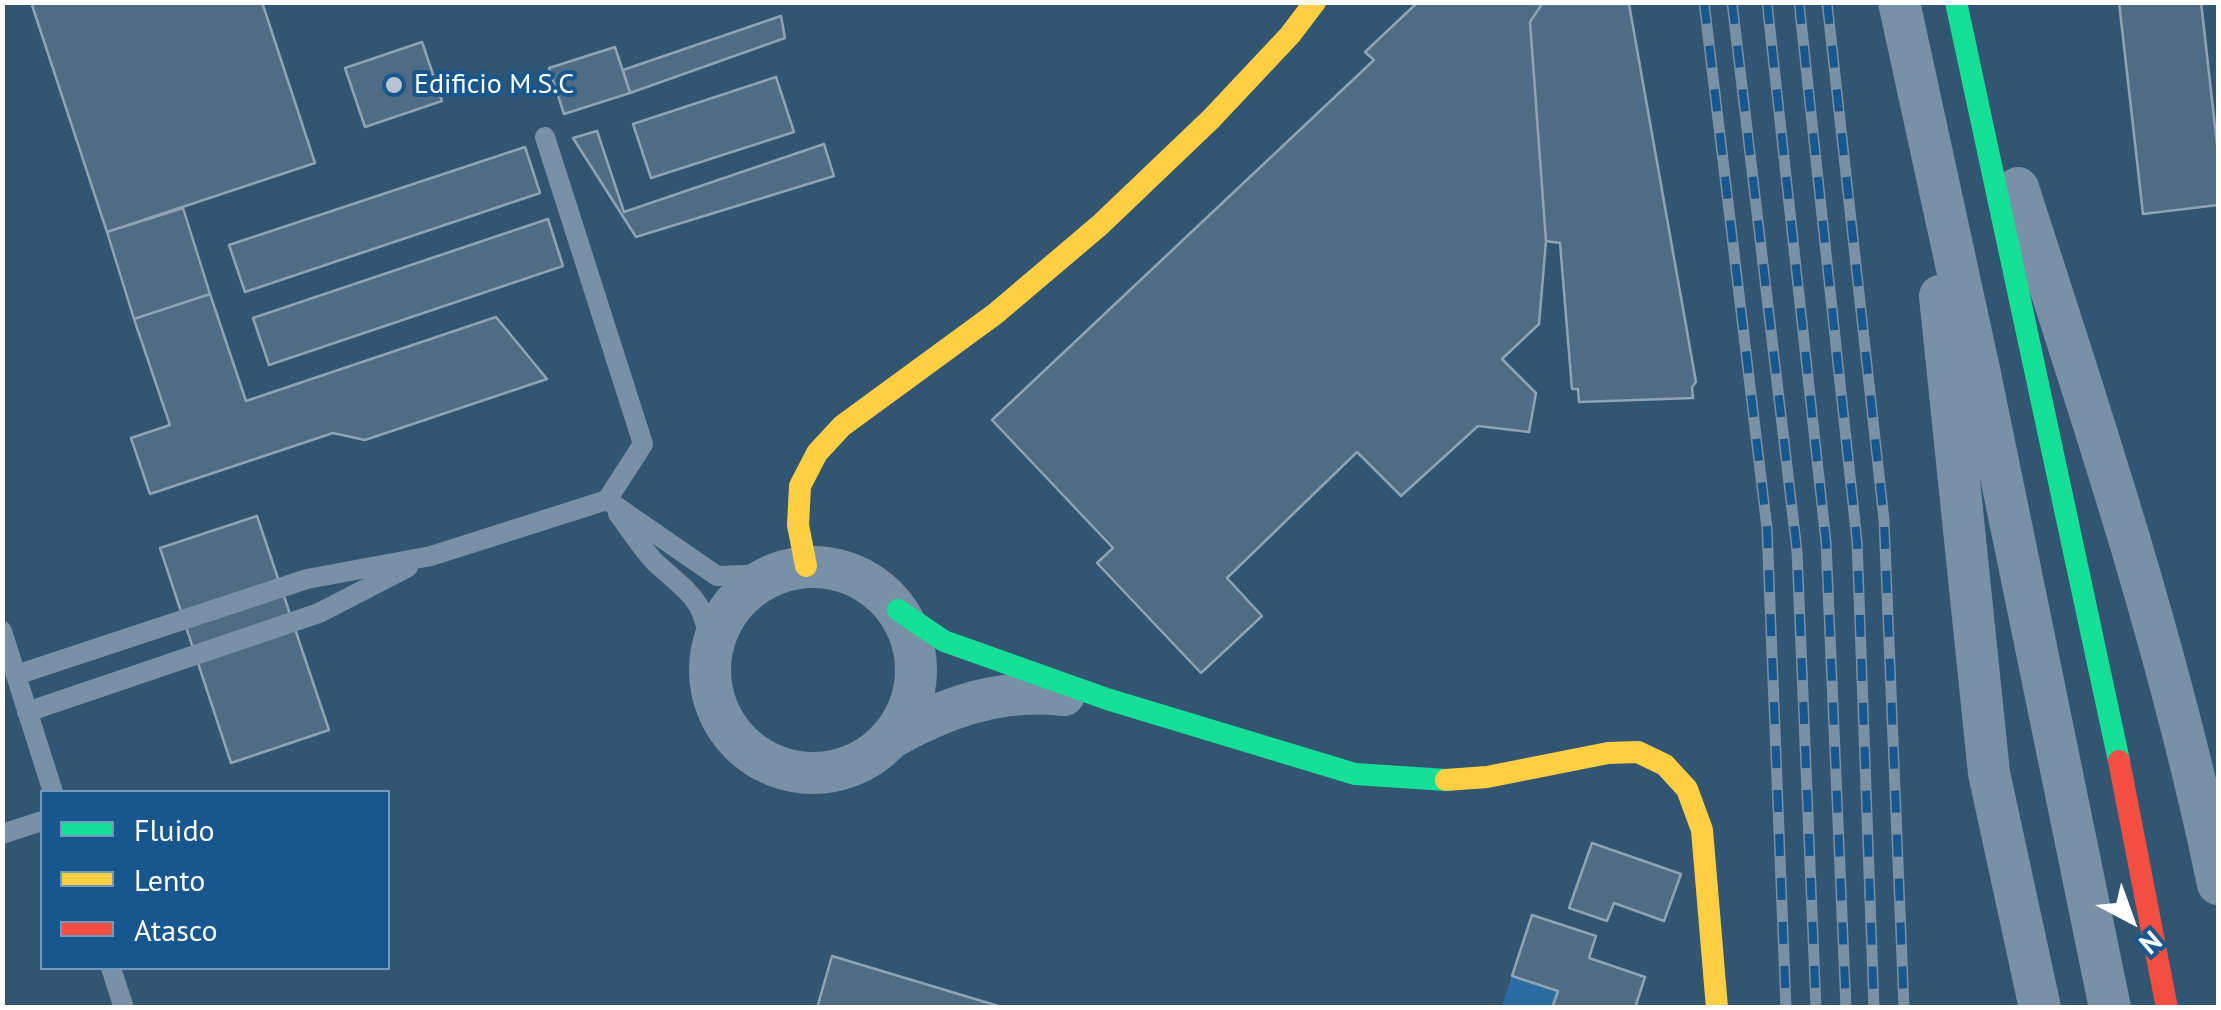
<!DOCTYPE html>
<style>
body{margin:0}
#map{position:relative;width:2221px;height:1010px;overflow:hidden;background:#325572;font-family:"PT Sans",sans-serif}
canvas{display:block}
.frame{position:absolute;inset:0;border:5px solid #fff;pointer-events:none}
.legend{position:absolute;left:40px;top:790px;width:350px;height:180px;box-sizing:border-box;background:#17578d;border:2px solid #749abb;margin:0;padding:12px 18px;list-style:none;font-size:30px;color:#fff}
.legend li{display:flex;align-items:center;gap:20px;height:50px}
.legend b{width:50px;border:2px solid #749abb}
.north{position:absolute;left:2081px;top:870px;width:100px;height:100px;-webkit-text-stroke:8px #17578d;paint-order:stroke;rotate:139deg;font-size:28px;font-weight:700;line-height:40px;text-align:center;color:#fff}
.north::after{content:'';display:block;margin:auto;width:35px;height:45px;background:#fff;clip-path:polygon(50% 0,100% 100%,50% 72%,0 100%)}
</style>
<div id="map">
<canvas width="2221" height="1010"></canvas>
<div class="frame"></div>
<ul class="legend">
<li><b style="height:12px;background:#16e098"></b>Fluido</li>
<li><b style="height:12px;background:#ffcf43"></b>Lento</li>
<li><b style="height:12px;background:#f24e42"></b>Atasco</li>
</ul>
<div class="north">N</div>
</div>
<script>
const context = document.querySelector('canvas').getContext('2d');
context.lineJoin = 'round';
function fill(path, color) {
  context.fillStyle = color;
  context.fill(path, 'evenodd');
}
function trace(path, color, width, dash) {
  context.strokeStyle = color;
  context.lineWidth = width;
  context.lineCap = dash ? 'butt' : 'round';
  context.setLineDash(dash || []);
  context.stroke(path);
}
function drawText(font, color, halo, rows, align = 'center') {
  context.font = font + ' "PT Sans",sans-serif';
  context.lineWidth = 8;
  context.setLineDash([]);
  context.textBaseline = 'middle';
  context.strokeStyle = halo;
  context.fillStyle = color;
  for (const [text, x, y, turn = 0] of rows) {
    context.save();
    context.translate(x, y);
    context.rotate((+turn || 0) * Math.PI / 180);
    context.textAlign = isNaN(turn) ? turn : align;
    if (halo) context.strokeText(text, 0, 0);
    context.fillText(text, 0, 0);
    context.restore();
  }
}
const green = new Path2D(`
 M1512 976 1558 991 1552 1007 1501 1008Z`);
const building = new Path2D(`
 M31 2H262L315 163 107 232Z
 M1418 2 1542 4 1530 22 1546 241 1539 324 1502 359 1536 393 1529 432 1478 426 1401 496 1357 452 1227 578 1262 616 1201 673 1097 563 1113 548 992 420 1374 60 1365 52Z
 M2119 2H2201L2218 153V205L2143 214Z
 M1542 4H1629L1696 382 1692 387 1693 398 1579 402 1578 389H1572L1560 243 1546 241 1530 22Z
 M781 16 785 38 630 93 623 70Z
 M422 42 442 101 365 127 345 68Z
 M615 47 630 93 564 114 549 68Z
 M776 77 794 132 651 178 633 124Z
 M597 131 624 212 824 144 834 176 636 237 573 138Z
 M525 147 540 193 245 292 229 245Z
 M183 208 210 294 134 319 107 232Z
 M548 219 563 266 269 365 253 318Z
 M210 294 246 401 496 317 547 379 365 440 333 433 150 494 131 438 170 425 134 319Z
 M257 516 329 730 231 763 160 548Z
 M1592 843 1681 874 1664 921 1614 903 1607 921 1569 908Z
 M1532 915 1596 936 1589 958 1645 977 1635 1008H1552L1558 991 1512 976Z
 M832 956 1005 1008H817Z`);
const lane = new Path2D(`
 M607 500 717 576 773 574
 M618 514C631 530 643 551 658 565 695 598 703 599 711 651
 M2 631 53 792
 M16 675 307 579 431 556 607 500 643 444 545 137
 M27 712 319 613 408 567
 M2 834 42 821
 M111 968 124 1008`);
const street = new Path2D(`
 M1899 2 1980 374 2110 1008
 M2018 188C2092 417 2169 647 2218 884
 M1940 296 1989 773 2040 1008
 M710 670a103 103 0 1 1 206 0a103 103 0 1 1-206 0Z
 M889 739C945 707 1000 688 1064 695`);
const fast = new Path2D(`
 M1956 2 2119 761
 M898 610 944 641 1107 699 1355 774 1446 780`);
const slow = new Path2D(`
 M806 566 798 525 800 486 817 453 842 426 995 314 1100 225 1211 119 1290 35 1315 2
 M1446 780 1487 777 1608 753 1638 752 1665 765 1687 789 1702 830 1717 1008`);
const jam = new Path2D(`
 M2119 761 2167 1008`);
const rail = new Path2D(`
 M1704 2 1767 528 1786 1008
 M1732 2 1797 551 1816 1008
 M1767 2 1826 542 1846 1008
 M1799 2 1857 541 1874 1008
 M1827 2 1884 520 1904 1008`);
const markers = [
 [394,85,10,"#b7c4ce"]
];
const poiNames = [
 ["Edificio M.S.C",414,85]
];
fill(green, '#2b6da3');
fill(building, '#506c84');
trace(building, '#8ea3b4', 2.5);
trace(lane, '#7991a6', 20);
trace(street, '#7991a6', 42);
trace(fast, '#16e098', 22);
trace(slow, '#ffcf43', 22);
trace(jam, '#f24e42', 22);
trace(rail, '#7a91a5', 11);
trace(rail, '#17578d', 8, [22]);
for (const [x, y, r, color] of markers) {
  const dot = new Path2D();
  dot.arc(x, y, r, 0, 2 * Math.PI);
  context.fillStyle = color;
  context.fill(dot);
  trace(dot, '#17578d', 4);
}
drawText('28px', '#fff', '#17578d', poiNames, 'left');
</script>
